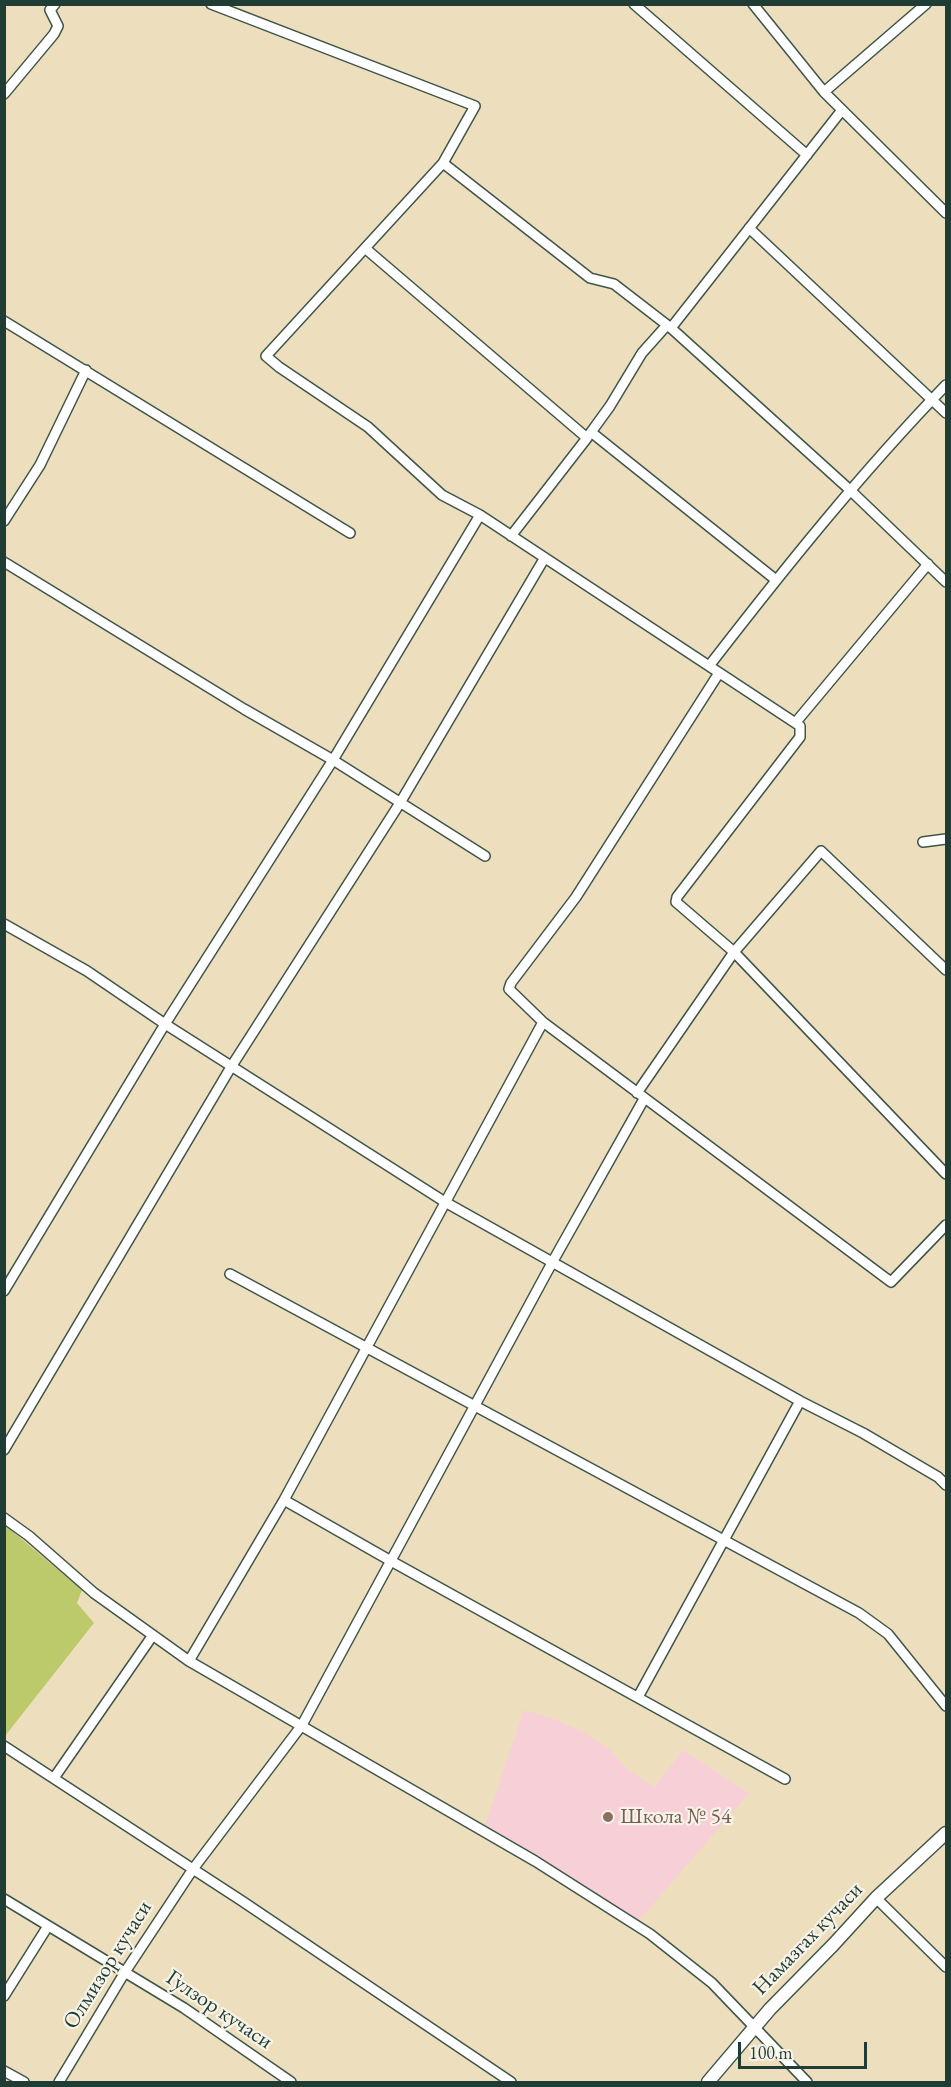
<!DOCTYPE html>
<meta charset="utf-8">
<style>
body{margin:0}
#map{position:relative;width:951px;height:2087px;overflow:hidden;background:#eddfbe;font-family:"EB Garamond",serif}
canvas{display:block}
.frame{position:absolute;inset:0;border:6px solid #1f3d34;pointer-events:none}
.scale{position:absolute;left:738px;top:2042px;width:129px;height:27px;box-sizing:border-box;border:3px solid #1f3d34;border-top:0;padding-left:8px;font-size:18px;line-height:21px;white-space:nowrap;color:#1f3d34;-webkit-text-stroke:4px #f7f3e8;paint-order:stroke}
</style>
<div id="map">
<canvas width="951" height="2087"></canvas>
<div class="frame"></div>
<div class="scale">100 m</div>
</div>
<script>
const context = document.querySelector('canvas').getContext('2d');
context.lineJoin = 'round';
function fill(path, color) {
  context.fillStyle = color;
  context.fill(path, 'evenodd');
}
function trace(path, color, width, dash) {
  context.strokeStyle = color;
  context.lineWidth = width;
  context.lineCap = dash ? 'butt' : 'round';
  context.setLineDash(dash || []);
  context.stroke(path);
}
function drawText(font, color, halo, rows, align = 'center') {
  context.font = font + ' "EB Garamond",serif';
  context.lineWidth = 4.5;
  context.setLineDash([]);
  context.textBaseline = 'middle';
  context.strokeStyle = halo;
  context.fillStyle = color;
  for (const [text, x, y, turn = 0] of rows) {
    context.save();
    context.translate(x, y);
    context.rotate((+turn || 0) * Math.PI / 180);
    context.textAlign = isNaN(turn) ? turn : align;
    if (halo) context.strokeText(text, 0, 0);
    context.fillText(text, 0, 0);
    context.restore();
  }
}
const built = new Path2D(`
 M524 1710 559 1721 581 1731 610 1750 625 1767 654 1787 683 1750 749 1793 635 1925 483 1831Z`);
const green = new Path2D(`
 M5 1525 82 1590 77 1603 94 1623 5 1736Z`);
const minor = new Path2D(`
 M211 4 475 106 443 163 266 356 279 367 368 427 442 495 480 515 800 726V737L677 897 676 902 734 952 946 1174
 M634 4 807 155
 M753 4 824 92 946 213
 M824 92 926 4
 M4 94 54 34 58 26 50 10 55 4
 M443 163 590 278 614 284 671 328 850 490 946 582
 M749 228 946 413
 M366 249 587 438 511 536
 M4 321 350 533
 M671 328 842 110
 M591 432 776 580
 M589 435 610 406 642 353 667 325
 M4 521 40 465 86 370
 M4 562 244 709 333 760 485 856
 M709 666C784 569 861 473 946 385
 M719 673 576 897 511 983 509 989 543 1022 891 1282 946 1225
 M796 722 928 564
 M923 842 946 839
 M4 924 87 971 165 1024 445 1202 800 1401 863 1433 938 1477 946 1485
 M637 1093 734 952 821 851 946 970
 M230 1274 859 1613 888 1634 946 1706
 M4 1291 165 1024 333 760 480 515
 M4 1450 231 1067 400 803 544 559
 M284 1500 391 1561 785 1779
 M4 1518 29 1536 94 1593 189 1661 535 1861 650 1934 712 1983 807 2082
 M189 1661 284 1500 543 1022
 M638 1697 800 1401
 M4 1746 242 1901 511 2082
 M54 1778 153 1635
 M876 1898 946 1967
 M4 1899 184 2008 291 2082
 M4 1996 48 1926
 M4 2071 24 2082
 M59 2082 125 1972 193 1869 302 1725 553 1261 644 1099`);
const tertiary = new Path2D(`
 M708 2082 770 2009 833 1945 876 1898 946 1833`);
const markers = [
 [608,1817,6,"#8d6e63"]
];
const educationNames = [
 ["Школа № 54",620,1817]
];
const streetNames = [
 ["Намазгах кучаси",808,1939,-46],
 ["Олмизор кучаси",108,1965,-58],
 ["Гулзор кучаси",219,2010,34]
];
fill(built, '#f6cfd7');
fill(green, '#bdca6c');
trace(minor, '#3e5549', 12);
trace(tertiary, '#3e5549', 15);
trace(minor, '#fff', 9);
trace(tertiary, '#fff', 12);
for (const [x, y, r, color] of markers) {
  const dot = new Path2D();
  dot.arc(x, y, r, 0, 2 * Math.PI);
  context.fillStyle = color;
  context.fill(dot);
  trace(dot, '#f7f3e8', 2);
}
drawText('22px', '#785e54', '#f7f3e8', educationNames, 'left');
drawText('22px', '#1f3d34', '#f7f3e8', streetNames);
</script>
